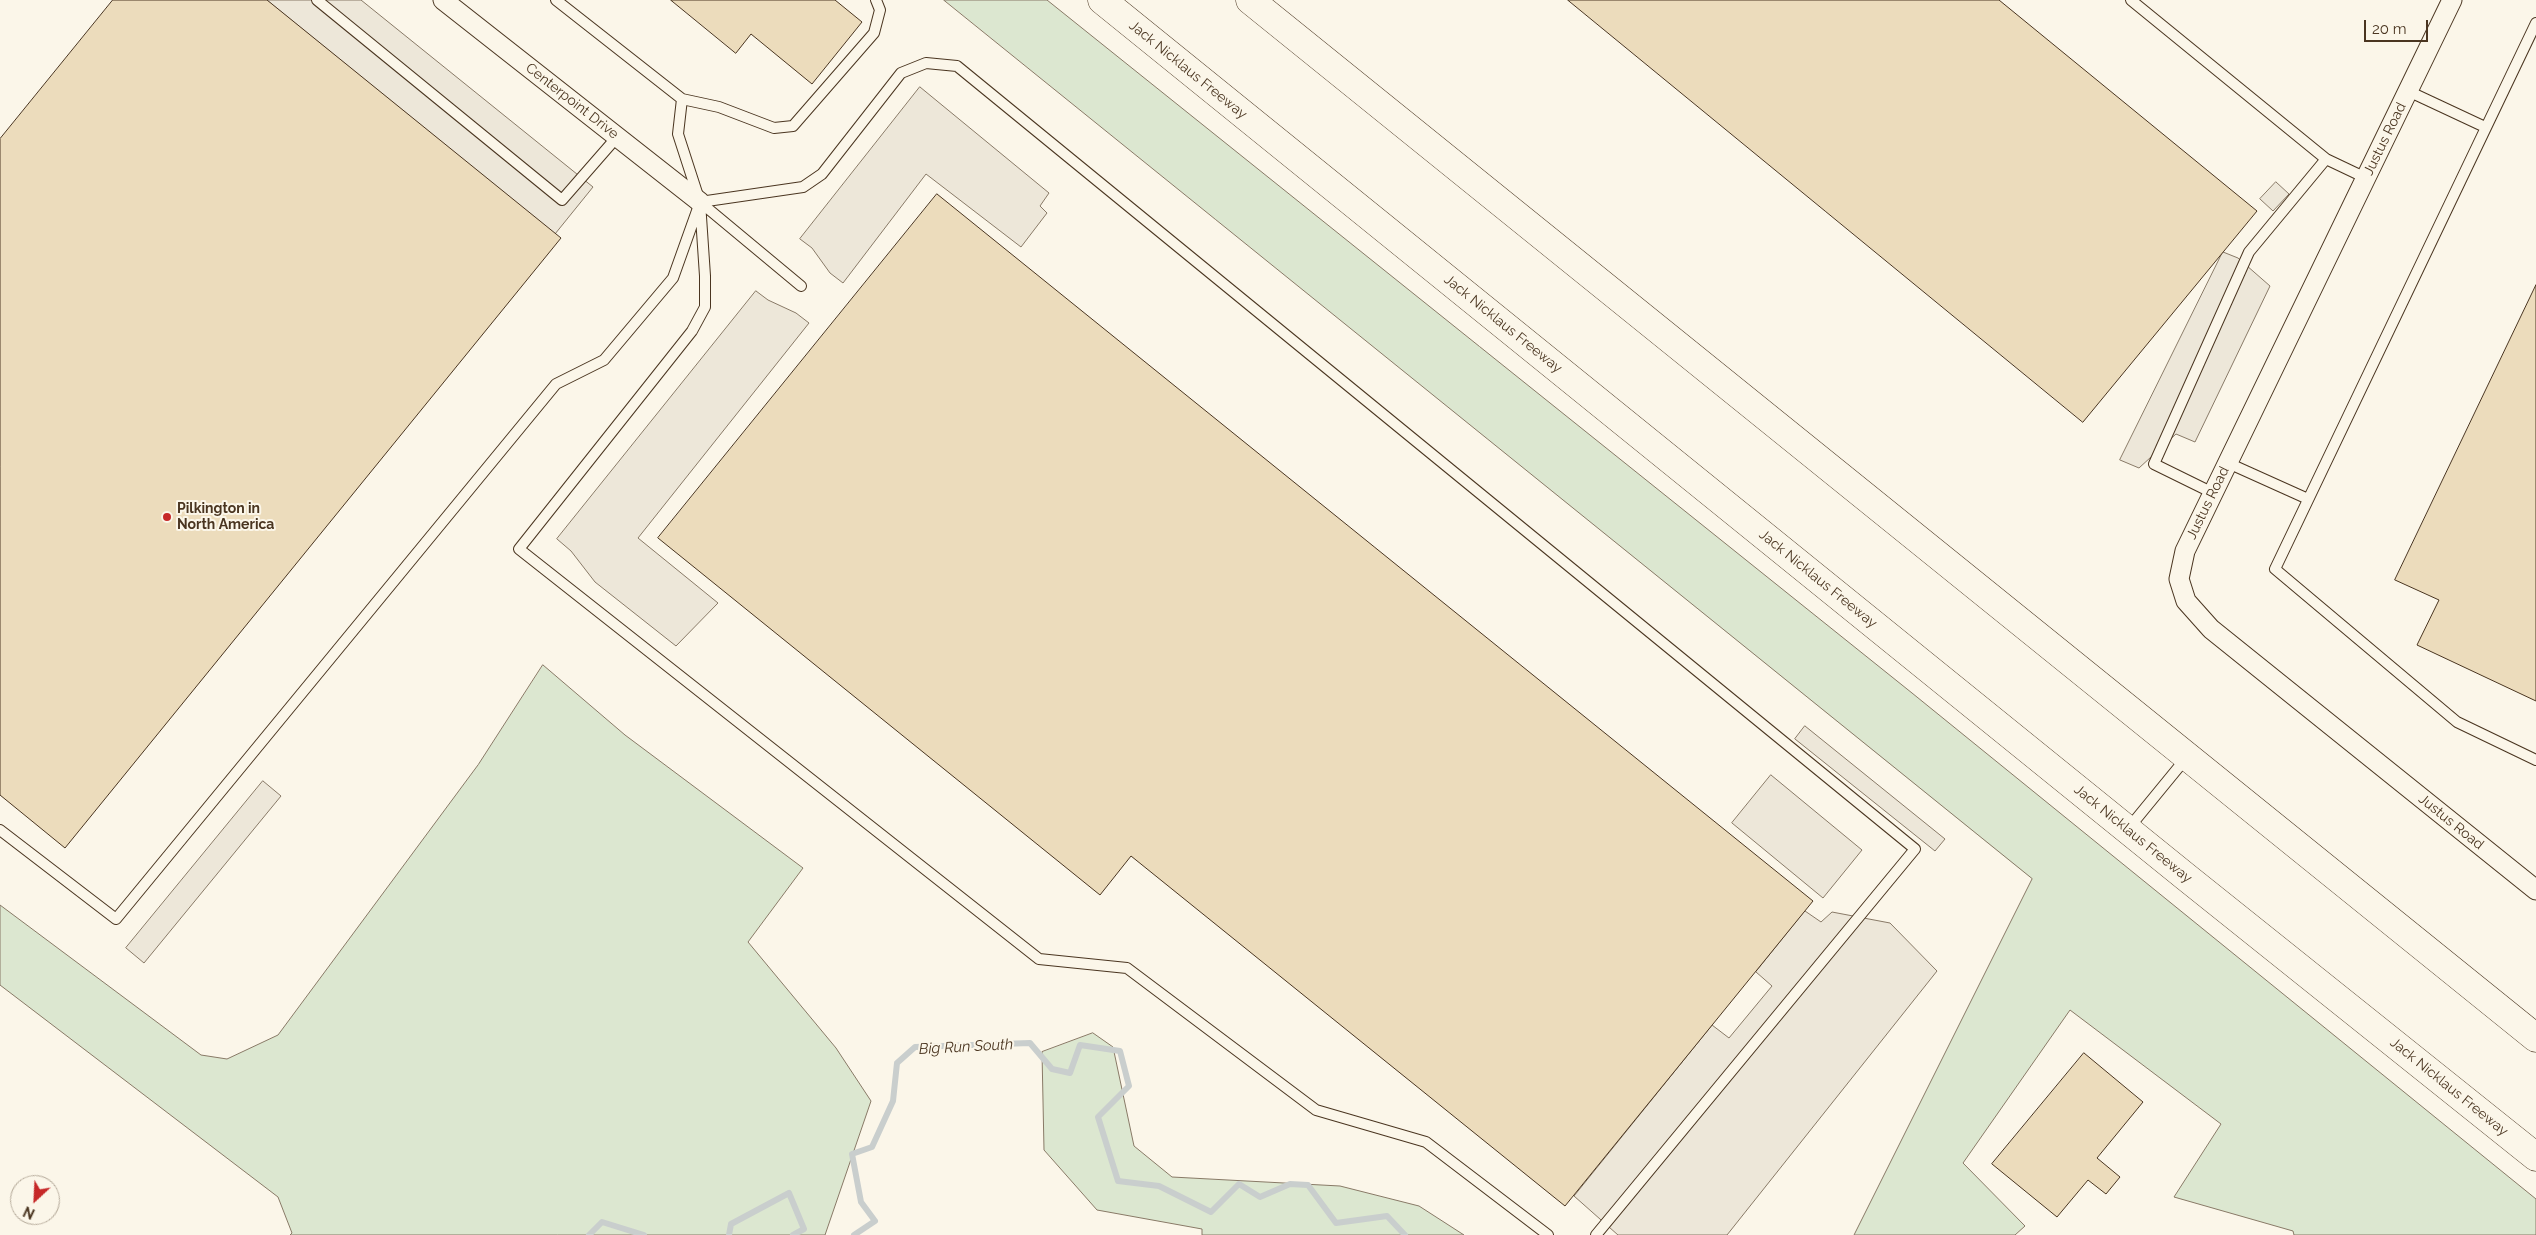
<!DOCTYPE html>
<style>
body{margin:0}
#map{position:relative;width:2536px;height:1235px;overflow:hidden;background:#fbf6e9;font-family:Raleway,sans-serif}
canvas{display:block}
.north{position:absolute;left:10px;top:1175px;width:50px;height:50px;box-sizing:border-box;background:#fbf6e9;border:1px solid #b4a999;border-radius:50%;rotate:205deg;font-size:14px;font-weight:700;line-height:20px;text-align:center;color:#4a3520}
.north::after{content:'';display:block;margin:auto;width:18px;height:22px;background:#c62828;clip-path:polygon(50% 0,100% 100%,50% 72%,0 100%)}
.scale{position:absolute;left:2364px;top:20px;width:64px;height:22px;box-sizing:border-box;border:2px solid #4a3520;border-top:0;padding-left:6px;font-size:15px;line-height:18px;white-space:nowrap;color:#4a3520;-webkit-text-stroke:4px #fbf6e9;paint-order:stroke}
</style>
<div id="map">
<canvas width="2536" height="1235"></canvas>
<div class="north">N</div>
<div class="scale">20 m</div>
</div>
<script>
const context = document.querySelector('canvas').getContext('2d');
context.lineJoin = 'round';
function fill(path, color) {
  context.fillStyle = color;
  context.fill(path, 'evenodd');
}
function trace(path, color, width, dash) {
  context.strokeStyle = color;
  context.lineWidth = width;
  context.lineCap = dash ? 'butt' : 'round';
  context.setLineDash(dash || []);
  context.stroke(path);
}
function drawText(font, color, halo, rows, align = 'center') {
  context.font = font + ' Raleway,sans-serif';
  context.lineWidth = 4;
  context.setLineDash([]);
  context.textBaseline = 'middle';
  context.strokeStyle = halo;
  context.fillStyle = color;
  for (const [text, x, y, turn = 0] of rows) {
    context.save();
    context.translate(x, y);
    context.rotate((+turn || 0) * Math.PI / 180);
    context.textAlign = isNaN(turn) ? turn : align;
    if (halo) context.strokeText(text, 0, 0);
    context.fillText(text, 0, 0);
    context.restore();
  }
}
const green = new Path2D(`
 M944 0H1047L1912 693 2536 1199V1235H2294L2293 1231 2174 1197 2221 1124 2070 1010 1963 1163 2025 1226 2015 1235H1854L2032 879Z
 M543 665 625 735 803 868 748 942 836 1048 871 1101 825 1235H290L292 1233 278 1197 0 985V905L201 1055 227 1059 278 1035 478 765Z
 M1093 1033 1113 1047 1134 1146 1172 1177 1340 1186 1419 1206 1464 1235H1202V1229L1097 1210 1044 1150 1042 1052Z`);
const parking = new Path2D(`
 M267 0H361L593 187 555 234Z
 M920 87 1049 193 1040 206 1047 213 1021 247 926 174 843 283 830 273 812 248 800 239Z
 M2276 182 2289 194 2273 211 2260 199Z
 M2223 252 2238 258 2270 286 2195 442 2176 434 2139 468 2120 460Z
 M756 291 768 300 796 313 809 323 638 538 718 603 676 646 595 582 571 551 557 539Z
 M1805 726 1945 839 1935 851 1795 739Z
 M1771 775 1862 850 1823 898 1732 823Z
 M263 781 281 796 144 963 126 948Z
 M1805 911 1821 922 1832 912 1890 923 1937 971 1727 1235H1618L1574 1196 1712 1025 1729 1038 1772 986 1756 972Z`);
const stream = new Path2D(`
 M589 1235 602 1222 644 1235
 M729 1235 731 1224 789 1193 804 1229 793 1235
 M854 1235 875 1221 861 1202 852 1154 872 1147 893 1101 897 1063 915 1047 1030 1043 1052 1069 1070 1073 1080 1045 1120 1051 1129 1086 1098 1117 1118 1181 1159 1186 1211 1212 1239 1184 1260 1197 1290 1184 1308 1185 1336 1223 1387 1216 1405 1235`);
const building = new Path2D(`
 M113 0H267L561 238 65 848 0 795V139Z
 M671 0H835L862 22 812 84 751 34 736 53Z
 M1568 0H1999L2257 211 2083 422Z
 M937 194 1813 901 1565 1206 1131 856 1100 895 658 538Z
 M2536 285V701L2417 645 2439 600 2395 580Z
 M2084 1053 2143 1102 2097 1158 2120 1177 2106 1194 2088 1180 2057 1217 1992 1164Z`);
const lane = new Path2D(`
 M317 0 562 200 617 137
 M556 0 682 99 719 107 774 128 793 126 874 33 880 10 876 0
 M2131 0 2326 159 2249 252 2154 464 2213 493
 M2536 23 2275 569 2457 722 2536 760
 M2408 91 2485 127
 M682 99 678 134 700 202 705 276V307L692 331 519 549 1039 959 1127 968 1316 1110 1426 1142 1548 1235
 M2326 159 2366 178
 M700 202 803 187 822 174 901 73 926 63 957 66 1915 849 1596 1235
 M700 202 801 286
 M2228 463 2308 499
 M2128 829 2187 757
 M0 830 116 919 556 384 604 360 673 278 698 208`);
const street = new Path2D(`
 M443 0 700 202
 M2452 0 2185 551 2179 579 2186 601 2211 629 2536 890`);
const highway = new Path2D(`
 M1102 0 2186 877 2536 1157
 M1250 0 2536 1038`);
const markers = [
 [167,517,5,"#c62828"]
];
const streetNames = [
 ["Jack Nicklaus Freeway",1188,70,39],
 ["Centerpoint Drive",572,101,38],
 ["Justus Road",2385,139,-64],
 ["Jack Nicklaus Freeway",1503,324,39],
 ["Justus Road",2208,503,-64],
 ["Jack Nicklaus Freeway",1818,579,39],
 ["Justus Road",2451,822,39],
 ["Jack Nicklaus Freeway",2133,834,39],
 ["Jack Nicklaus Freeway",2449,1087,39]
];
const poiNames = [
 ["Pilkington in",177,509],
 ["North America",177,525]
];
const waterNames = [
 ["Big Run South",966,1047,-3]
];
fill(green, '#dce7d0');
trace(green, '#887966', 1);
fill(parking, '#ede7d9');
trace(parking, '#887966', 1);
trace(stream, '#c9cecd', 6);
fill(building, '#ecdcbc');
trace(building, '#4a3520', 1);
trace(lane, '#4a3520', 12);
trace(street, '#4a3520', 21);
trace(highway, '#4a3520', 29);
trace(lane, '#fbf6e9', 10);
trace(street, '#fbf6e9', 19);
trace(highway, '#fbf6e9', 28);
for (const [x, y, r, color] of markers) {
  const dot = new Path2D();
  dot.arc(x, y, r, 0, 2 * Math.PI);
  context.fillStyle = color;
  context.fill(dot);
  trace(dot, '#fbf6e9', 2);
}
drawText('14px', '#4a3520', '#fbf6e9', streetNames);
drawText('bold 14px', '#4a3520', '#fbf6e9', poiNames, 'left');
drawText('italic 15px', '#4a3520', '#fbf6e9', waterNames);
</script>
